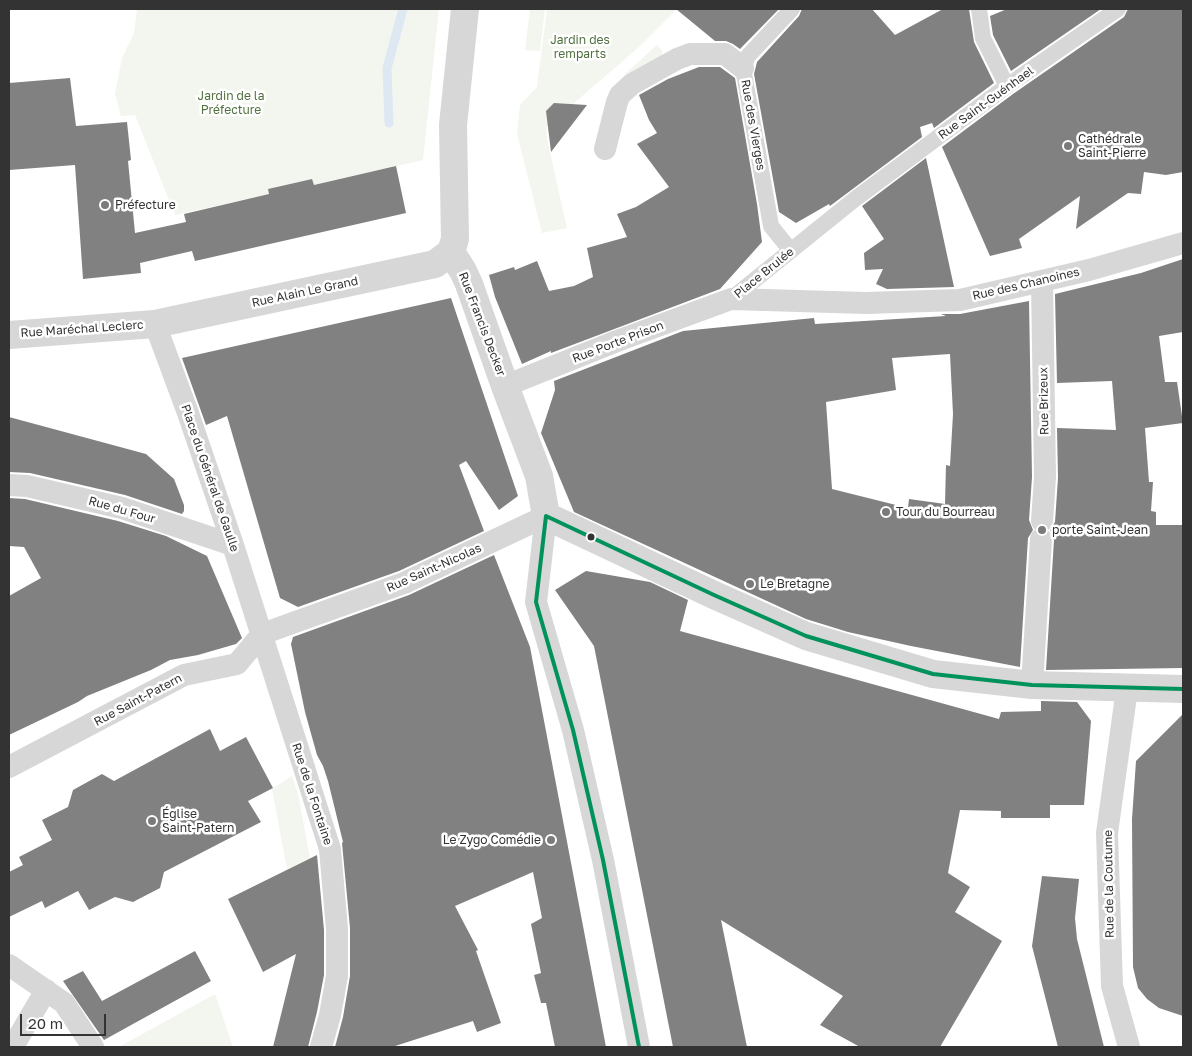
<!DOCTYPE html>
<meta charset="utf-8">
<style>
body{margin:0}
#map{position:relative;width:1192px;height:1056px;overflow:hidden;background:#fff;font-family:"Golos Text",sans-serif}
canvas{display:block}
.frame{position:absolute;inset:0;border:10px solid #333;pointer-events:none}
.scale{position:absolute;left:20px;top:1014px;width:86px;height:22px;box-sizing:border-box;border:2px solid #333;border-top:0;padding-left:6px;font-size:15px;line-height:18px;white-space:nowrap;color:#333;-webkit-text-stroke:4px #fff;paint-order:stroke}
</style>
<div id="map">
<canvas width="1192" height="1056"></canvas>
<div class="frame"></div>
<div class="scale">20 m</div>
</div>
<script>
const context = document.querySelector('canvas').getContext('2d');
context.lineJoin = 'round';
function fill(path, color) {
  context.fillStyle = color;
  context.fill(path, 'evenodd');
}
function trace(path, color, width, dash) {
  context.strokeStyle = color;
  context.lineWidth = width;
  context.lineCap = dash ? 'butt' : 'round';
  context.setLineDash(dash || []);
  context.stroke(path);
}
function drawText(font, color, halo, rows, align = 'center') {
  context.font = font + ' "Golos Text",sans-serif';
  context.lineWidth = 5;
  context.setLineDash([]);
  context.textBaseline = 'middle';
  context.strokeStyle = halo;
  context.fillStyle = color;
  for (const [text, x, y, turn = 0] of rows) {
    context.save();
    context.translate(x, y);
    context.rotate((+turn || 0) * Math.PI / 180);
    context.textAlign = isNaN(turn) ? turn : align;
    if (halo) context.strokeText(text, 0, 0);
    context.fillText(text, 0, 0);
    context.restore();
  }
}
const green = new Path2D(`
 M137 9H439L423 160 314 185 311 179 268 189 269 194 175 215 135 115 121 116 115 94 122 58 134 33Z
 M530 9H545L540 51 525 50Z
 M547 9H677L639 47 573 104 556 103 553 104 548 126 546 127 547 139 567 228 542 233 517 134 520 105 537 87Z
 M657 45 662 50V55L628 78 625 74Z
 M292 776 298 794 310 858 287 869 272 789Z
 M215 994 233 1047H119Z`);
const stream = new Path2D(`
 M389 123 387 68 403 9`);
const building = new Path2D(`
 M676 9H779L740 49 733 44 726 41H715Z
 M802 9H872L895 35 943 9H969L974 42 994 83 934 128 932 123 920 127 922 137 830 206 829 204 796 223 779 212 754 74 757 62 799 16Z
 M1007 9H1101L1011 71 993 35 990 16Z
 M1128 9H1183V172L1166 175 1144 172 1141 194 1128 193 1076 229 1080 196 1019 239 1022 248 990 256 942 147 1013 94 1124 17Z
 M699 67H720L735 78 757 204 762 242 720 289 551 353V351L522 364 495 297 489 275 514 267 515 270 537 261 549 291 574 286 593 277 587 248 627 237 617 214 636 207 669 187 637 144 657 133 649 120 639 95 668 79Z
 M70 78 76 126 127 122 131 160 128 161 135 233 186 222 184 214 269 194 268 189 312 179 314 185 396 166 406 213 195 261 192 251 140 263 141 273 83 279 75 165 9 170V83Z
 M554 103 587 105 551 152 546 111Z
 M926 158 954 287 887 289 876 284 883 269 865 270 864 253 884 239 862 206Z
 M1183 259V332L1159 336 1165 382H1177L1183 423 1145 428 1149 482H1153L1151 511 1156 512V525H1183V668L1046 670 1054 540 1050 530 1055 522 1058 478 1057 428 1116 430 1112 381 1057 383 1055 294 1141 273Z
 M451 298 518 496 499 510 466 461 459 465 484 531 399 571 298 607 280 598 227 416 206 425 182 358Z
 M1029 301 1032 477 1029 520 1033 530 1028 538 1020 667 911 646 848 632 806 619 574 512 541 433 555 390 554 381 683 331 814 318 815 324 946 316 941 314H960ZM950 354 953 414 950 466 946 465 945 504 909 499 908 508 832 489 826 402 896 390 892 358Z
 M9 417 146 454 174 479 184 505V511L182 514 125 495 30 473 9 472Z
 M9 498 25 499 118 521 166 536 207 556 242 638 236 644 198 655 170 660 151 670 87 696 78 702 9 735V596L41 578 24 547 9 546Z
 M494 555 530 647 606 1047H555L546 1003H541L534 975 541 973 531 924 542 918 533 872 455 906 478 950 476 951 501 1023 477 1032 473 1021 392 1047H335L343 1017 350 976V928L342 843 343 842 328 781 323 766 317 755 305 712 291 644 293 637 409 595Z
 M586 571 650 582 688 600 680 631 999 719 1001 712 1041 711V701L1077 702 1091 721 1084 805H1050V818H1001V811L960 810 948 873 970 887 955 912 1002 941 940 1047H860L820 1025 843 996 721 920 747 1047H673L594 646 555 590Z
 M1183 714V1016L1159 1008 1147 999 1138 988 1133 967 1132 819 1136 761Z
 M210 729 220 751 246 737 273 788 248 801 261 822 164 872 160 888 133 902 115 897 89 910 78 891 45 908 42 901 9 917V872L23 865 19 857 52 840 42 820 68 807 73 790 102 774 114 781Z
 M317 855 324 930V975L317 1012 308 1047H273L296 954 263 972 228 899Z
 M1042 876 1079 879 1075 918 1077 939 1104 1047H1058L1032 946Z
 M195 951 211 981 104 1040 63 981 83 971 102 1001Z`);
const pedestrian = new Path2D(`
 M979 9 983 38 1007 86
 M791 251 771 226 743 68 748 56 792 9
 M731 299 855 199 1007 86 1118 9`);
const minor = new Path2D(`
 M605 149 617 102 620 95 632 84 677 59 690 54H725L743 68
 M1042 281 1045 477 1042 521
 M155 324 188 413 233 545 330 849 337 929V976L330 1015 321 1047
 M505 386 617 341 731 299 866 303 960 300 1089 270 1183 243
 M9 485 27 486 122 508 233 545
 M546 516 536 602 573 730 603 860 639 1047
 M1032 685 1041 539
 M1127 689 1107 833 1112 986 1129 1047
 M9 767 184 675 237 664 262 634 404 583 546 516
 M9 965 64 1003 93 1047
 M9 1047 18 1038 46 990`);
const tertiary = new Path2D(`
 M451 252 463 271 469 284 505 386 539 476 546 516 714 595 806 636 933 674 1032 685 1183 689
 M451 252 455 239 453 125 465 9
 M9 335 155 324 435 264 451 252`);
const bus1 = new Path2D(`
 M639 1047 603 860 573 730 536 602 546 516 714 595 806 636 933 674 1032 685 1183 689`);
const markers = [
 [1068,146,5,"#7a7a7a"],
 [105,205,5,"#7a7a7a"],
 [886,512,5,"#7a7a7a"],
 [1042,530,5,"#7a7a7a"],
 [591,537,4.5,"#333"],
 [750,584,5,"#7a7a7a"],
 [152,821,5,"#7a7a7a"],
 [551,840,5,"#7a7a7a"]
];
const parkNames = [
 ["Jardin des",580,40],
 ["remparts",580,54],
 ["Jardin de la",231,96],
 ["Préfecture",231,110]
];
const streetNames = [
 ["Rue Saint-Guénhael",986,103,-36],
 ["Rue des Vierges",753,125,80],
 ["Place Brulée",764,273,-39],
 ["Rue des Chanoines",1026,284,-13],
 ["Rue Alain Le Grand",305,292,-12],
 ["Rue Francis Decker",482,324,69],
 ["Rue Maréchal Leclerc",82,329,-4],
 ["Rue Porte Prison",618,342,-21],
 ["Rue Brizeux",1044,401,-91],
 ["Place du Général de Gaulle",210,478,71],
 ["Rue du Four",122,510,16],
 ["Rue Saint-Nicolas",434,568,-24],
 ["Rue Saint-Patern",138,700,-28],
 ["Rue de la Fontaine",312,794,72],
 ["Rue de la Coutume",1109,884,-91]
];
const poiNames = [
 ["Cathédrale",1078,139],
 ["Saint-Pierre",1078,153],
 ["Préfecture",115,205],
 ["Tour du Bourreau",896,512],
 ["porte Saint-Jean",1052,530],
 ["Le Bretagne",760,584],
 ["Église",162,814],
 ["Saint-Patern",162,828],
 ["Le Zygo Comédie",541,840,"right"]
];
fill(green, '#f2f6ee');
trace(stream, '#dde8f3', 9);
fill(building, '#818181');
trace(pedestrian, '#d7d7d7', 16);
trace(minor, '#d7d7d7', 22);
trace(tertiary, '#d7d7d7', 28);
trace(bus1, '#00925b', 4);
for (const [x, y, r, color] of markers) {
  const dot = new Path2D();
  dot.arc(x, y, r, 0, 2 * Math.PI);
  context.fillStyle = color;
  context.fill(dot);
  trace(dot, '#fff', 2);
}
drawText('12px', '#50703e', '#fff', parkNames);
drawText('12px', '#333', '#fff', streetNames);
drawText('12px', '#333', '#fff', poiNames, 'left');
</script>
